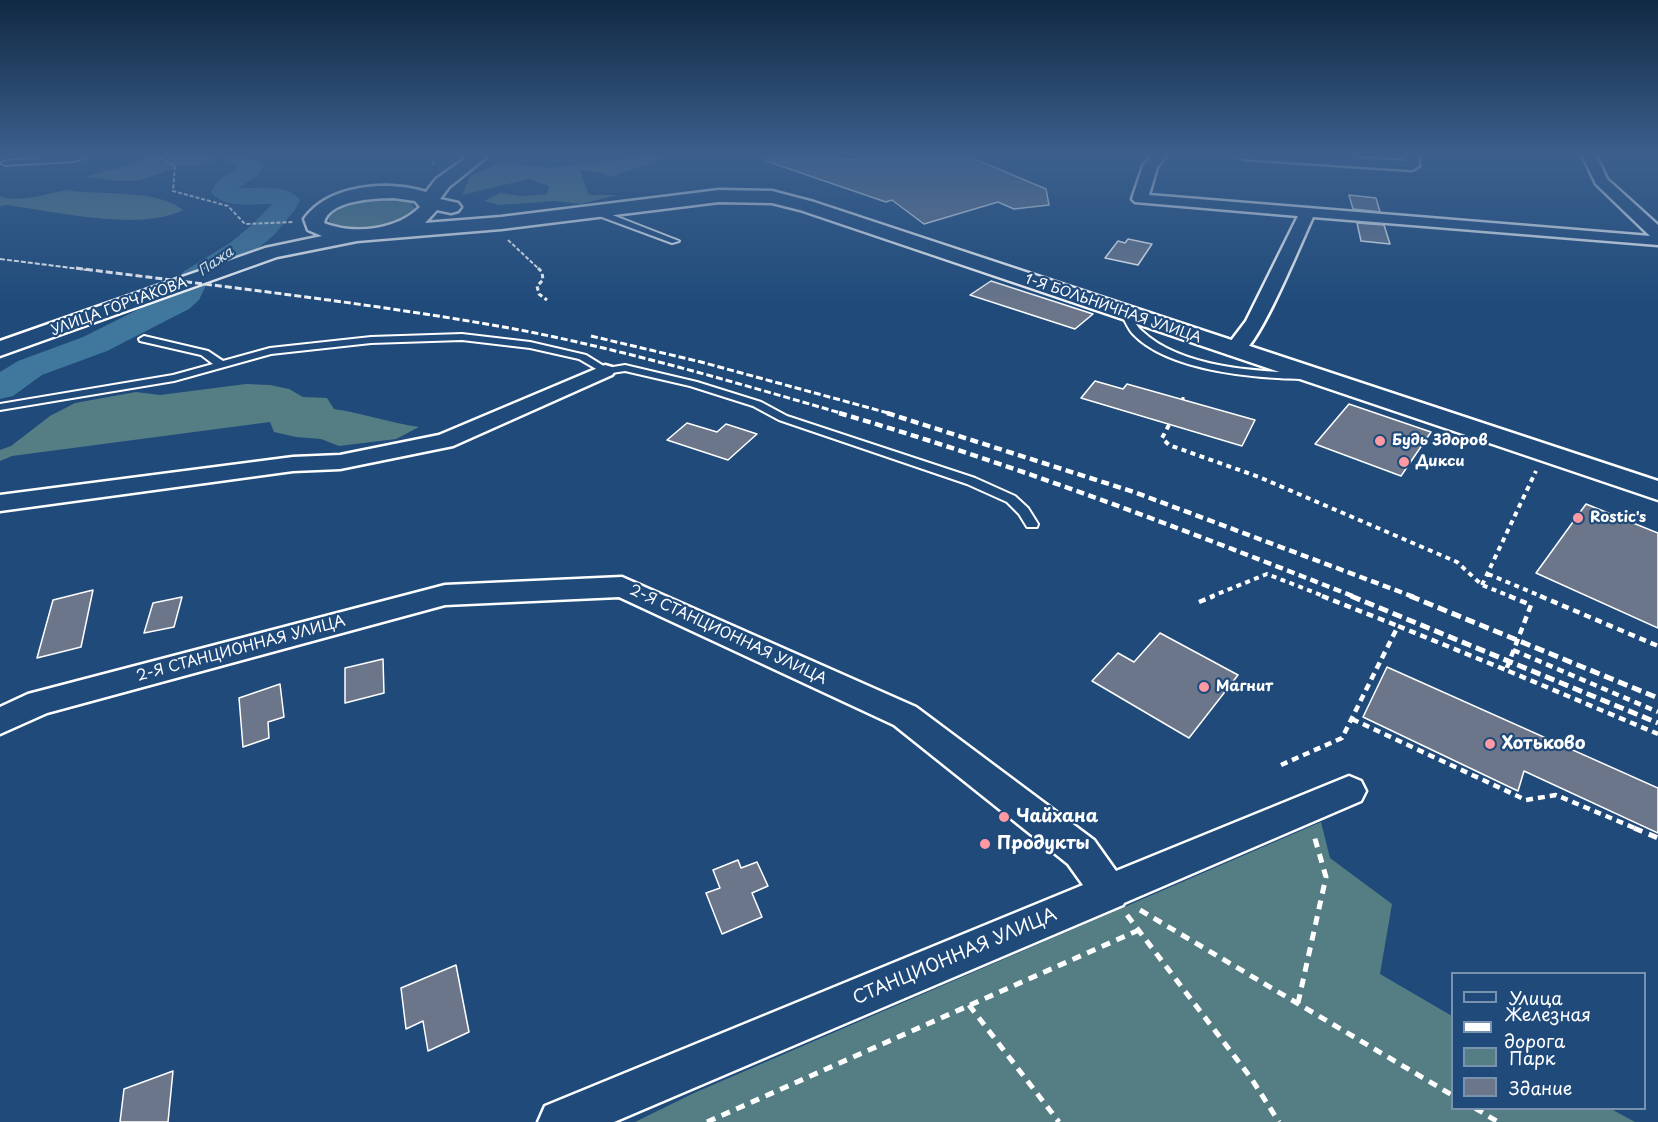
<!DOCTYPE html>
<meta charset="utf-8">
<style>
body{margin:0}
#map{position:relative;width:1658px;height:1122px;overflow:hidden;background:#1f4a7a;font-family:"Playpen Sans",sans-serif}
canvas{display:block}
.legend{position:absolute;left:1451px;top:972px;width:195px;height:138px;box-sizing:border-box;background:#1f4a7a;border:2px solid #7992af;margin:0;padding:8px 10px;list-style:none;font-size:18px;color:#fff}
.legend li{display:flex;align-items:center;gap:12px;height:30px}
.legend b{width:30px;border:2px solid #7992af}
</style>
<div id="map">
<canvas width="1658" height="1122"></canvas>
<ul class="legend">
<li><b style="height:8px;background:#1f4a7a"></b>Улица</li>
<li><b style="height:8px;background:#fff"></b>Железная дорога</li>
<li><b style="height:16px;background:#557d84"></b>Парк</li>
<li><b style="height:16px;background:#6b768a"></b>Здание</li>
</ul>
</div>
<script>
const context = document.querySelector('canvas').getContext('2d');
context.lineJoin = 'round';
function fill(path, color) {
  context.fillStyle = color;
  context.fill(path, 'evenodd');
}
function trace(path, color, width, dash) {
  context.strokeStyle = color;
  context.lineWidth = width;
  context.lineCap = dash ? 'butt' : 'round';
  context.setLineDash(dash || []);
  context.stroke(path);
}
function drawText(font, color, halo, rows, align = 'center') {
  context.font = font + ' "Playpen Sans",sans-serif';
  context.lineWidth = 4.5;
  context.setLineDash([]);
  context.textBaseline = 'middle';
  context.strokeStyle = halo;
  context.fillStyle = color;
  for (const [text, x, y, turn = 0] of rows) {
    context.save();
    context.translate(x, y);
    context.rotate((+turn || 0) * Math.PI / 180);
    context.textAlign = isNaN(turn) ? turn : align;
    if (halo) context.strokeText(text, 0, 0);
    context.fillText(text, 0, 0);
    context.restore();
  }
}
const green = new Path2D(`
 M148 155H209L215 160C203 166 191 164 178 167 164 170 152 178 138 180 121 183 104 179 86 177 107 169 130 169 148 155Z
 M649 155H665L664 158 611 177 602 173 580 170 589 195H618L580 204 555 201 499 205 484 201 500 193 521 196 547 194 549 186 529 179 462 195 470 176 502 162 551 168Z
 M67 190C101 196 155 188 183 210 141 232 53 211 6 205L0 206V196C18 204 48 193 67 190Z
 M369 198H397L411 202 415 209C402 228 348 236 329 221V216L338 208Z
 M246 384 270 385 289 389 303 397 327 398 334 409C363 413 390 423 419 427L396 439 339 446 321 439 296 437 274 432 270 422 12 456 0 461V450L11 446 50 416 75 403 136 392 160 395Z
 M1321 822 1330 858 1392 904 1380 974 1452 1016V1108L1611 1109 1635 1122H635L694 1093Z`);
const river = new Path2D(`
 M223 155H250L263 165 258 175 238 188C257 189 288 183 300 200L295 210 274 235 250 255 207 283 199 300 189 309 107 351 42 375 13 396 0 399V372L18 361 83 337 167 295 174 290 183 272 230 243 254 223 272 204C254 204 223 209 211 192L218 180 238 167 226 160Z`);
const building = new Path2D(`
 M870 155H965L1046 189 1049 205 1014 209 998 202 924 224 892 200 886 202 766 161 767 156 854 159Z
 M1349 195 1376 198 1380 212 1353 209Z
 M1357 223 1384 225 1390 244 1361 241Z
 M1128 239 1152 244 1138 265 1105 258 1118 241 1125 243Z
 M991 281 1093 314 1075 329 970 295Z
 M1095 381 1123 389 1127 384 1255 420 1242 446 1081 398Z
 M1349 404 1431 432 1401 476 1315 444Z
 M687 423 717 432 726 424 757 434 728 460 667 440Z
 M1586 504 1658 533V628L1536 573Z
 M93 590 81 647 37 658 53 600Z
 M182 597 174 627 144 633 153 603Z
 M1160 633 1238 675 1189 738 1092 681 1118 653 1134 662Z
 M383 659 384 693 345 703V668Z
 M1387 667 1658 788V833L1524 771 1518 791 1363 717Z
 M280 684 284 717 268 722 269 738 243 747 239 698Z
 M738 860 741 868 757 862 768 886 752 893 762 917 722 934 706 893 720 888 713 870Z
 M456 965 469 1032 428 1051 423 1021 406 1029 401 988Z
 M173 1071 168 1122H120L124 1089Z`);
const pathFar4 = new Path2D(`
 M154 155 175 166 173 191 228 206 245 224 293 222
 M432 155 434 166
 M508 240 540 270`);
const pathFar3 = new Path2D(`
 M538 268 542 272 543 280 537 286 539 294 547 300
 M1183 397V400`);
const pathFar2 = new Path2D(`
 M1169 425 1162 438 1169 445 1259 477 1457 562 1482 585 1512 597
 M1488 574 1543 597
 M1482 585 1536 471
 M1210 597 1267 574 1326 597`);
const pathFar1 = new Path2D(`
 M1322 596 1398 626
 M1509 596 1531 605 1506 670 1658 734
 M1540 596 1658 646
 M1199 602 1214 596
 M1513 650 1658 712
 M1352 719 1526 800 1556 795 1637 829
 M1281 765 1342 738 1398 626 1506 670`);
const path = new Path2D(`
 M1634 828 1658 838
 M1140 910 1452 1095
 M1127 915 1251 1078 1279 1122
 M1298 1003 1326 877 1313 832
 M969 1005 1059 1122
 M1475 1108 1498 1122
 M707 1122 1139 930`);
const lane = new Path2D(`
 M82 155H92L74 161 5 165 1 163 5 161Z
 M591 209H597L679 241 672 243 591 213Z
 M1123 312H1129C1133 318 1136 326 1142 331 1181 368 1258 372 1310 373L1315 376 1310 379C1260 379 1169 372 1133 334 1128 329 1125 320 1121 314Z
 M462 334 530 342 586 355 607 368 625 365 697 382 761 402 787 416 975 478 1015 496 1028 508 1038 524 1037 527H1027L1019 514 1007 502 967 484 779 420 753 406 690 386 625 371 605 374 579 359 530 348 462 340 371 343 271 354 174 381 0 410V404L173 375 213 364 201 355 140 341 139 339 144 336 208 351 223 361 270 348 371 337Z`);
const street = new Path2D(`
 M1153 155H1167L1157 167 1149 195 1650 236 1596 184 1582 155H1596L1607 179 1658 225V245L1313 217C1301 243 1261 342 1241 354 1237 357 1231 355 1227 354L1224 350 1246 321 1298 216 1135 202 1132 199 1143 166Z
 M1237 155H1306L1405 161 1404 155H1418L1419 166 1412 170 1244 159Z
 M605 365 612 367 615 371 612 375 453 446 340 469 293 471 0 511V495L293 457 340 455 439 435Z
 M622 577 916 707 1094 840 1116 871 1349 776 1361 781 1366 791 1361 801 1124 903 1123 905 614 1122H538L545 1106 1083 885 1068 864 894 725 619 597 445 605 47 713 0 734V707L28 694 445 585Z`);
const secondary = new Path2D(`
 M470 155H489L449 187 440 199 458 203 461 207 458 211 451 213 437 210 425 223 501 217 719 190 772 191 814 202 1658 481V500L800 210 772 203 719 202 501 229 357 241 277 257 0 356V341L265 248 322 236 308 230 304 219C328 184 389 180 426 192L436 179ZM394 198 415 201 420 207C397 230 354 235 324 223 328 200 376 198 394 198Z`);
const railFar3 = new Path2D(`
 M0 259 88 270`);
const railFar2 = new Path2D(`
 M76 268C224 287 373 303 520 330 629 351 737 383 844 414
 M591 336 701 362 892 414`);
const railFar1 = new Path2D(`
 M839 413C1014 464 1185 530 1355 597
 M887 413 1134 492 1414 597`);
const rail = new Path2D(`
 M1351 596 1658 723
 M1410 596 1658 698`);
const markers = [
 [1380,441,6,"#ff9aa2"],
 [1404,462,6,"#ff9aa2"],
 [1578,518,6,"#ff9aa2"],
 [1204,687,6,"#ff9aa2"],
 [1490,744,6,"#ff9aa2"],
 [1004,817,6,"#ff9aa2"],
 [985,844,6,"#ff9aa2"]
];
const farWaternames = [
 ["Пажа",216,262,-35]
];
const farStreetnames = [
 ["УЛИЦА ГОРЧАКОВА",119,307,-20],
 ["1-Я БОЛЬНИЧНАЯ УЛИЦА",1113,309,19]
];
const poiNames = [
 ["Будь Здоров",1392,441],
 ["Дикси",1416,462],
 ["Rostic's",1590,518],
 ["Магнит",1216,687]
];
const streetNames = [
 ["2-Я СТАНЦИОННАЯ УЛИЦА",728,635,25],
 ["2-Я СТАНЦИОННАЯ УЛИЦА",241,649,-15]
];
const nearPoinames = [
 ["Хотьково",1502,744],
 ["Чайхана",1016,817],
 ["Продукты",997,844]
];
const nearStreetnames = [
 ["СТАНЦИОННАЯ УЛИЦА",955,957,-23]
];
fill(green, '#557d84');
fill(river, '#40779c');
fill(building, '#6b768a');
trace(building, '#fff', 1.5);
trace(lane, '#fff', 4);
trace(street, '#fff', 5);
trace(secondary, '#fff', 5);
trace(pathFar4, '#fff', 2, [4, 2]);
trace(pathFar3, '#fff', 3, [4.5, 3]);
trace(pathFar2, '#fff', 4, [5, 4.5]);
trace(pathFar1, '#fff', 4.5, [7, 5]);
trace(path, '#fff', 5, [9, 7]);
fill(lane, '#1f4a7a');
fill(street, '#1f4a7a');
fill(secondary, '#1f4a7a');
trace(railFar3, '#fff', 2, [5, 2]);
trace(railFar2, '#fff', 3, [7, 3]);
trace(railFar1, '#fff', 4.5, [8, 4.5]);
trace(rail, '#fff', 5, [10, 5]);
const sky = context.createLinearGradient(0, 0, 0, 312);
sky.addColorStop(0, '#112943');
sky.addColorStop(0.5, '#3c608d');
sky.addColorStop(1, '#3c608d00');
context.fillStyle = sky;
context.fillRect(0, 0, 1658, 312);
for (const [x, y, r, color] of markers) {
  const dot = new Path2D();
  dot.arc(x, y, r, 0, 2 * Math.PI);
  context.fillStyle = color;
  context.fill(dot);
  trace(dot, '#1f4a7a', 2);
}
drawText('italic 14px', '#cfdde6', '#1f4a7a', farWaternames);
drawText('14px', '#fff', '#1f4a7a', farStreetnames);
drawText('bold 15px', '#fff', '#1f4a7a', poiNames, 'left');
drawText('15px', '#fff', '#1f4a7a', streetNames);
drawText('bold 18px', '#fff', '#1f4a7a', nearPoinames, 'left');
drawText('18px', '#fff', '#1f4a7a', nearStreetnames);
</script>
